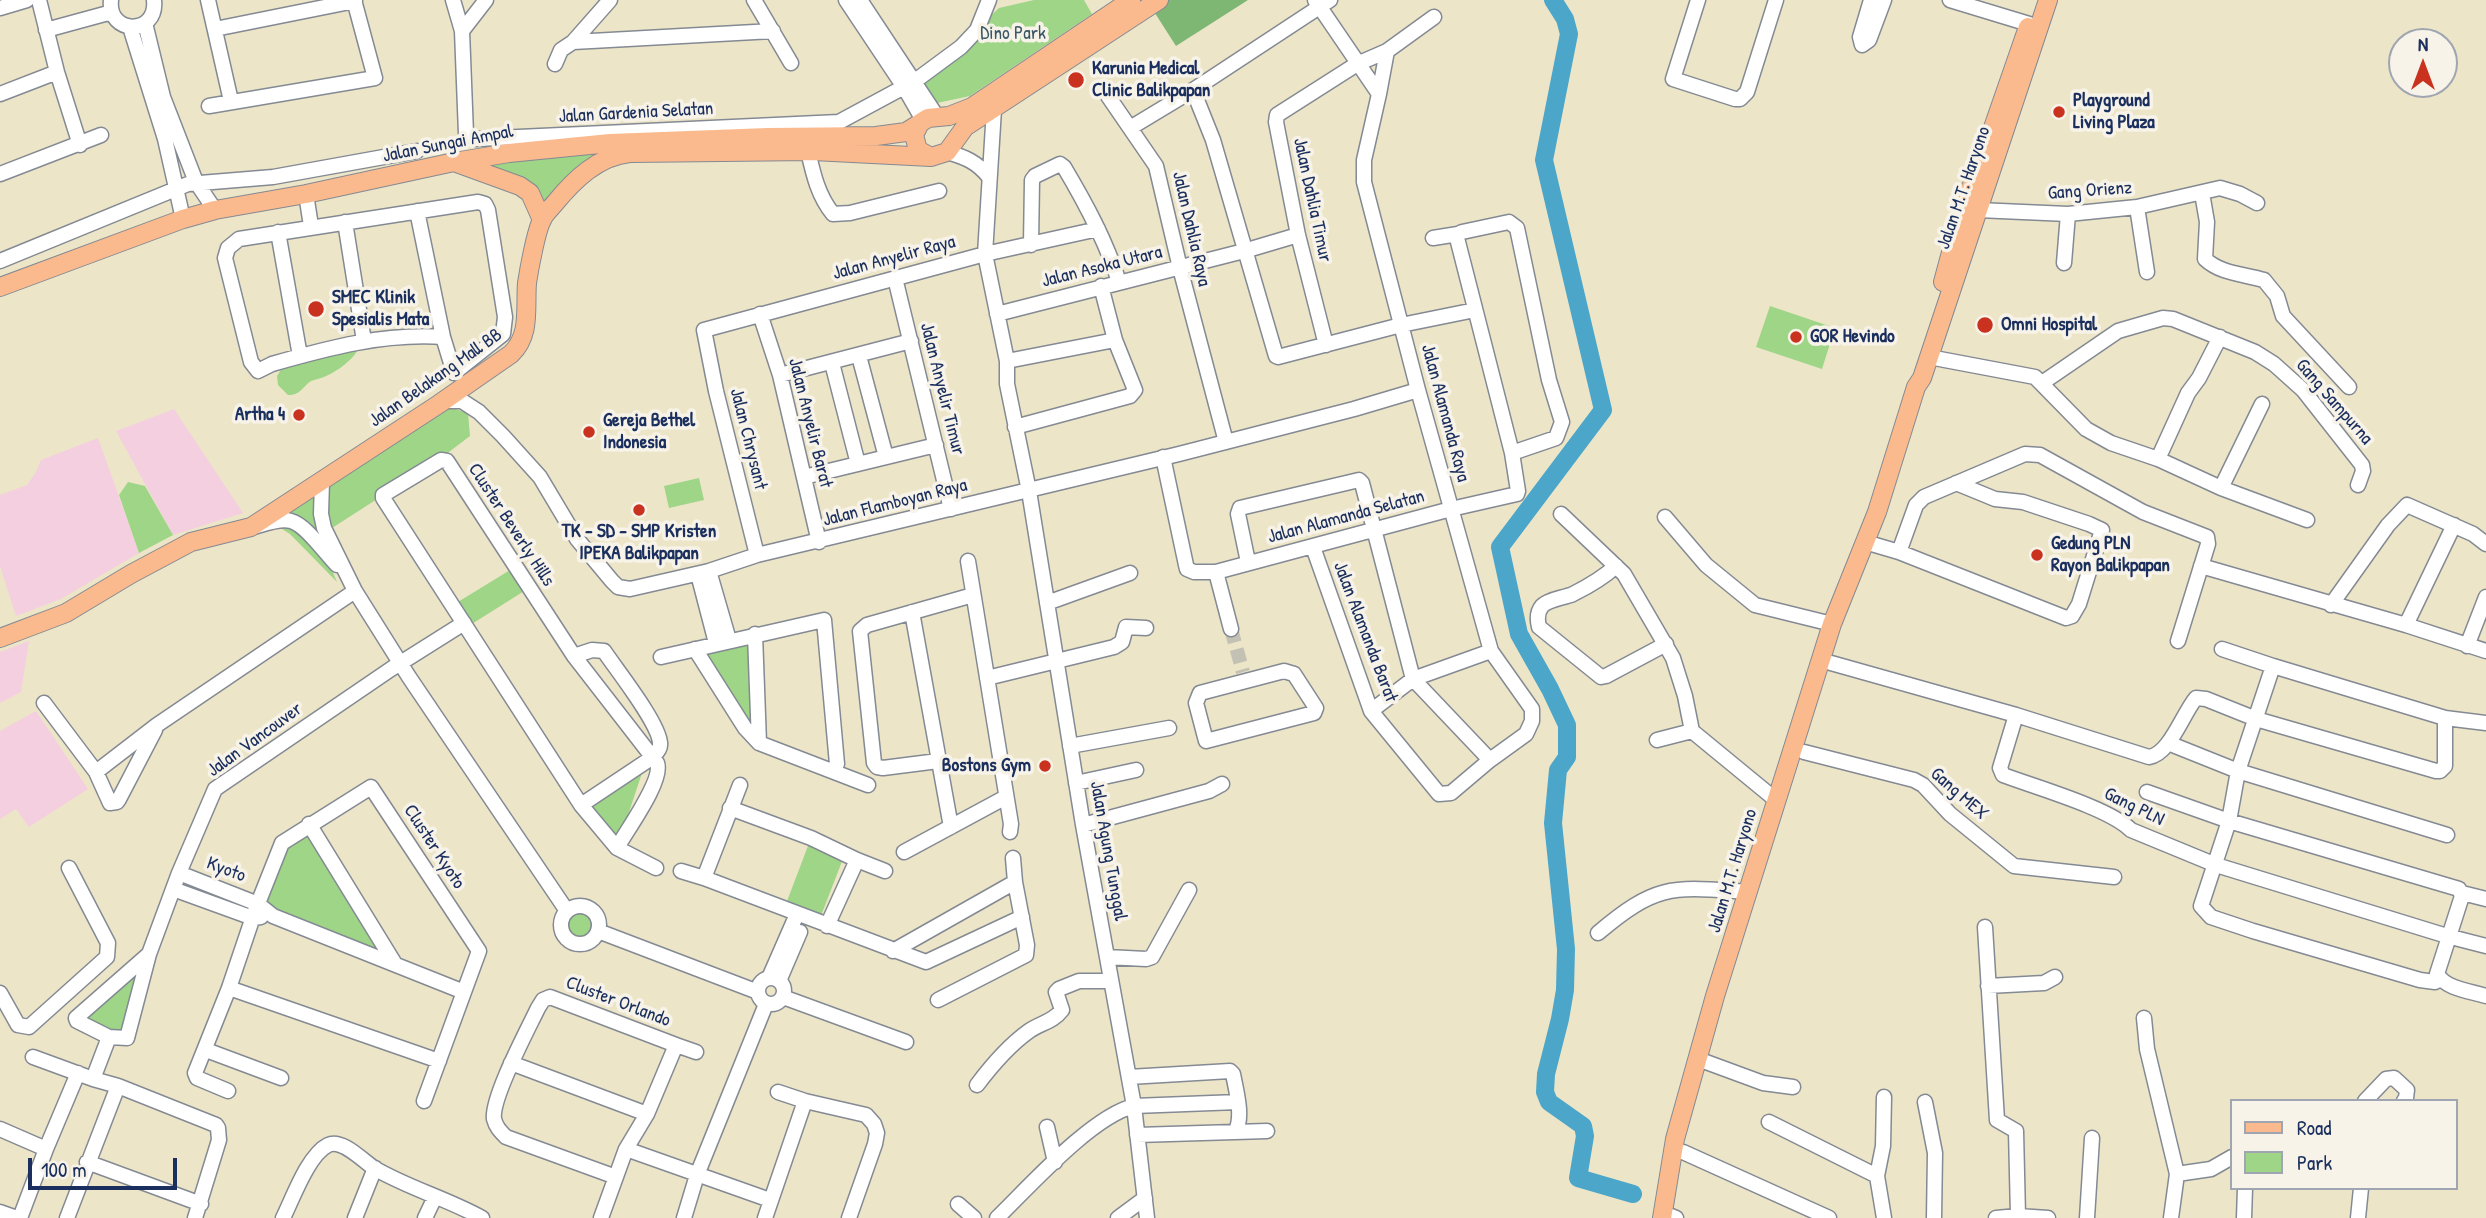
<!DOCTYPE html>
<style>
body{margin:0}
#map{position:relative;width:2486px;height:1218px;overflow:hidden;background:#ede5c8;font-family:"Patrick Hand",sans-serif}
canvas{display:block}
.legend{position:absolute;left:2230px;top:1099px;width:228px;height:91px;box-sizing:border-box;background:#f7f3e8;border:2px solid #9fa5b1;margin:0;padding:9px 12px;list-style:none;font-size:21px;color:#1b2f5e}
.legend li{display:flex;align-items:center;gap:14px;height:35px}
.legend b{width:35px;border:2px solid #9fa5b1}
.north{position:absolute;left:2388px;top:28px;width:70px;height:70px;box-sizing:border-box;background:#f7f3e8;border:2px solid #9fa5b1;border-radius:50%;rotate:0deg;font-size:19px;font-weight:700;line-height:28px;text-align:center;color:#1b2f5e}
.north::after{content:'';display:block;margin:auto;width:24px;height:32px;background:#c8321e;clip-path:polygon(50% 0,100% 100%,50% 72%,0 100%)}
.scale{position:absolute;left:28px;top:1158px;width:149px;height:32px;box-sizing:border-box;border:4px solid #1b2f5e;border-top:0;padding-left:9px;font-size:21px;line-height:24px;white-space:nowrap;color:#1b2f5e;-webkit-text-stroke:5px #f7f3e8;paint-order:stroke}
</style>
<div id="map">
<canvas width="2486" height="1218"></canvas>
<ul class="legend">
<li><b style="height:9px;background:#fbba8d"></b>Road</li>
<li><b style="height:19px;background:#9ed587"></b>Park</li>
</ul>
<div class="north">N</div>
<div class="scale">100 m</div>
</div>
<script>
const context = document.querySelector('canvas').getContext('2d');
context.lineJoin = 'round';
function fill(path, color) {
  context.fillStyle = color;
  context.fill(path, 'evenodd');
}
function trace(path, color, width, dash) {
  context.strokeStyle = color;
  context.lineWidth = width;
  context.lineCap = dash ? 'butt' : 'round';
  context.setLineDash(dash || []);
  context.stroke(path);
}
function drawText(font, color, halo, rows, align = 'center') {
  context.font = font + ' "Patrick Hand",sans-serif';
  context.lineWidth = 7;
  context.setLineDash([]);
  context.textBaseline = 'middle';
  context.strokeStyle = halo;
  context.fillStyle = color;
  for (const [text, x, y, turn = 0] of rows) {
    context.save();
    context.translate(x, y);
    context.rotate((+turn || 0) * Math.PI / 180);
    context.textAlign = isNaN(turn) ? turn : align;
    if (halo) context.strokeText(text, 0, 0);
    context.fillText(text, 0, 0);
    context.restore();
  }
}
const built = new Path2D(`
 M174 409 243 513 173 535 116 431Z
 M98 438 139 553 61 599 16 616 0 566V495L27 485 36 472 41 460Z
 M29 641 21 692 0 703V652Z
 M36 711 88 789 29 827 16 809 0 819V731Z`);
const green = new Path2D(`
 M1034 0H1084L1092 14 970 96 937 103 921 79 999 8Z
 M605 153 542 216 537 205 466 166Z
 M1770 306 1835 328 1822 369 1756 347Z
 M355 348 357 351C351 362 333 374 321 378 318 379 314 380 311 381 302 387 301 395 288 395L278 385 277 376 282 368 303 364 311 357Z
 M439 404 468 413 470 436 441 458 318 537 337 582 290 534 282 529 264 526Z
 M699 478 704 500 669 508 664 486Z
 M128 482 145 486 173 535 139 553 119 495Z
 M515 567 529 588 467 627 453 605Z
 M750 641 756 733 704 653Z
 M645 764 617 848 581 805Z
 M309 824 395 964 256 913 282 843Z
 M811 838 846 851 819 921 784 909Z
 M565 925a15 15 0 1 1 30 0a15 15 0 1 1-30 0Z
 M145 958 122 1039 78 1019Z`);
const forest = new Path2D(`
 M1168 0H1248L1176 46 1153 10Z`);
const river = new Path2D(`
 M1553 0 1565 19 1569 34 1544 160 1603 410 1500 547 1519 634 1550 689 1567 725V757L1558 770 1553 823 1566 949 1565 990 1560 1019 1546 1074 1545 1092 1549 1102 1583 1126 1585 1136 1578 1178 1633 1194`);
const minorTunnel = new Path2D(`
 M1231 629 1243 672`);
const minor = new Path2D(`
 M39 0 57 72 80 145
 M111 0C107 35 158 36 154 0
 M208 0 231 101
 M453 0 462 31 466 134 476 139 839 122 915 81 961 47 977 30 989 0
 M754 0 791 63
 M846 0 904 87 923 120
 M860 0 938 118
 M1698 0 1673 79 1735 99H1740L1747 92 1776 0
 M1871 0 1860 37 1862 45 1869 40 1884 0
 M1950 0 2029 24
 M0 8 27 0
 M145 23 163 97 196 182 215 210
 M130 27 165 139 183 219
 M215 29 355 1
 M46 30 112 12
 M462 31 486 0
 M573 42 773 31
 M555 64 561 50 573 42 610 0
 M1193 90 1213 140 1276 356 1278 357 1401 325 1475 310
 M0 94 57 72
 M1379 94 1387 51
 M1108 96 1156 166 1180 268 1226 442
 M209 106 375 78 354 0
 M994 109 985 254 1007 361V384L1029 491 1083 825 1134 1106 1147 1218
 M1130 128 1193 90 1330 0
 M808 151C813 173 818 196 833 214L850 213 939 191
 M947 152C965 157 977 162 989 177
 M0 174 101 135
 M2202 193 2207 222 2205 259C2221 274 2244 274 2264 280L2277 296 2283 316 2349 387
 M306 194 311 226
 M2137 207 2147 272
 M1978 210 2068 214 2137 207 2220 188 2240 194 2257 203
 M417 211 443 337 454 373 503 334 505 317 488 210 485 204 478 202 239 239 228 248 225 258 251 362 258 371 272 364C328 348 384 333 443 337
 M345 222 364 341
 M278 232 300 356
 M1433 238 1458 234
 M1031 245 1032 180 1035 176 1060 164 1064 167C1086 204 1106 241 1119 282
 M0 261 188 184 273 177 417 151
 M2064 263 2068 214
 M895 278 951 509
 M760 314 780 375 819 542
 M997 314 1244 251 1298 235
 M1326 345 1298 235 1276 122 1277 115 1357 64 1387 51 1434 17
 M859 356 886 457
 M1929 357 2035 377 2086 429 2111 443 2158 459 2221 488 2262 404
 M1007 361 1115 340
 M832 363 858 464
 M780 375 911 341
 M2042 383 2118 331 2163 318 2173 319 2255 352 2274 364 2303 390 2362 465 2363 471 2358 485
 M443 401H462L479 412 503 436 540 477 577 539 612 581 618 587 630 589 709 571 757 555 1179 454 1354 409 1418 390
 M1015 427 1130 396 1135 390 1115 340 1101 286
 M1163 457 1186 565 1187 569 1194 572H1216L1451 509 1517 494 1518 491 1512 453 1457 238 1458 234 1462 232 1509 222 1517 228 1549 380 1562 422 1556 438 1512 453
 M2158 459 2188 393 2199 378 2220 337
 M804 477 936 445
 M322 481 321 514 324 528 355 591 409 677 567 911
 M2221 488 2307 520
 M1561 514 1624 574 1673 658 1685 696 1692 731 1776 800
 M1665 517 1706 565 1755 605 1832 624
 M257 526C267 523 281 518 291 521 306 525 325 553 337 565
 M1865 542 1899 552 2066 618 2072 616 2079 604 2102 530 2089 524 2023 502 1995 499 1956 483
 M1313 547 1371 711 1439 794 1451 793 1490 760 1526 734 1532 721V709L1491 651 1418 390 1364 182V160L1379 94 1315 0
 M1899 552 1916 505 1924 497 2025 454 2040 455 2143 512 2207 537 2208 544 2178 641
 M757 555 716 391 704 330 985 254 1098 229
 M968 561 1011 824 1010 832
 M1248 562 1238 514 1240 508 1359 480 1362 483 1413 679 1490 760
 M1616 566C1603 578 1589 586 1573 594 1564 598 1549 599 1542 606 1537 612 1537 619 1539 627L1601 677 1606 676 1666 644
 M2201 566 2406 625 2486 651
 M709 571 729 640
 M1216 572 1231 629
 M698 574 716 643
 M1047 603 1130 573
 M2331 605 2388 525 2407 505 2473 534 2486 544
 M912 612 951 827
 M2406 625 2454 525
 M755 634 759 743
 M2467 646 2486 597
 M695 649 745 728 759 743 868 785
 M2222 649 2273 666
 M574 656 592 650 604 651C616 669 659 723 660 743 661 749 656 753 653 757L581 805
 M661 657 824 620 837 764 833 770
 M1831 663 2016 715 2149 757C2170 754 2183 713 2196 698L2206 699 2256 719 2436 771H2440L2445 766V718
 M1284 671 1294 674 1316 708 1314 713 1206 741 1196 703 1200 693Z
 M987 678 1114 647 1122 642 1126 627 1146 628
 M44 703 96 772 110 803 117 802 119 799 155 730
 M1371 711 1413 679 1491 651
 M2016 715 2000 768 2003 775C2035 787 2109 808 2131 830L2216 865 2447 936 2486 946
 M1657 740 1692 731
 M2168 743 2238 771 2447 835
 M1070 746 1169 728
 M1804 752 1914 780 1923 785 1950 814 2014 866 2114 877
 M938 761 883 768 877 767 874 763 860 631 867 625 973 595
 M96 772 157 725 355 591
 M1076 783 1136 770
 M2147 792 2229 821 2459 889 2462 896 2437 974C2446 989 2470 991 2486 996
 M730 808 811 838 857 860 885 871
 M309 824 395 964
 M1083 825 1209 791 1222 784
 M617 848C626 831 664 780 657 763L574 656 447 461 441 460 383 495V498L581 805 617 848 656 868
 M904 852 1006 797
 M681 871 704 878 926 962 1022 917
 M179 873 258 904 273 916 464 992
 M704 878 740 785
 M173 889 253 918 261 917
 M2462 893 2486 899
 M561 925a19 19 0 1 1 38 0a19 19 0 1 1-38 0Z
 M827 926 857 860
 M1985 927 1997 1120 2016 1131 2018 1216
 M598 931 758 992
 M1598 933C1658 882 1674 887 1748 892
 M893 951 1015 882
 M149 954 76 1018 77 1021 109 1037 127 1038 149 954 179 873 215 789 391 669 464 623
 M1107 957 1146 959 1152 957 1189 890
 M758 991a13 13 0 1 1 26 0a13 13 0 1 1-26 0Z
 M769 978 797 914
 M2440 979 2435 982 2420 980 2253 931 2211 917 2201 906 2229 821 2238 771 2273 666 2445 718 2486 723
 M779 981 800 932
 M1988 986 2044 983 2055 977
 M229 988 439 1061
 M0 993 18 1025 29 1027 107 957 108 943 69 868
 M783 997 906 1042
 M938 1000 1026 955 1027 945 1015 882 1013 858
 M2144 1018 2147 1049 2177 1174 2171 1218
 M676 1045 696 1052
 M206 1050 281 1078
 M33 1057 93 1079 118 1086 216 1125 218 1128 219 1140 195 1218
 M1706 1062 1763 1083 1793 1087
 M511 1063 647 1114
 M1129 1077 1230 1071 1233 1074C1236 1090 1244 1118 1235 1132
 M93 1079 109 1037
 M977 1085C992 1065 1008 1046 1029 1031 1040 1023 1053 1022 1062 1010L1056 992 1059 989 1079 981H1111
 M228 1091 197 1078 195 1073 229 988 255 911 282 843 371 787 479 951 424 1101
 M778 1092 805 1101 866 1115 874 1124 877 1133 875 1144 849 1218
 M2365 1101 2386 1079 2394 1078 2407 1090 2406 1098 2404 1101
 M1925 1102 1935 1153 1934 1218
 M1769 1122 1877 1176 1884 1218
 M1047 1127 1055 1162
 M0 1129 46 1149
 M1137 1135 1267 1131
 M626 1149 770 1200
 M1683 1152 1829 1218
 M87 1162 201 1204
 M2177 1174 2211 1169 2232 1157
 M1877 1176 1883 1146 1884 1097
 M958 1204 974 1218
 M0 1212 17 1218
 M1671 1216 1676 1218
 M20 1218 46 1149 78 1073
 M67 1218 118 1086
 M283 1218C293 1198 308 1155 328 1145 342 1138 363 1161 374 1168 408 1188 448 1199 482 1218
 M355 1218 375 1168
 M425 1218 435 1197
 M601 1218 626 1149 647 1114 676 1045 550 997 543 1000 538 1008C528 1029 491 1098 494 1119 496 1127 500 1131 506 1137L616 1177
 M684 1218 697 1175 766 1004
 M765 1218 805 1101
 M997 1218C1029 1187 1092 1116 1134 1106L1238 1102
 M1118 1218 1145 1198
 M1996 1218 2018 1216 2048 1218
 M2087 1218 2092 1138
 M2244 1218 2245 1188
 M2358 1218 2361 1188`);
const major = new Path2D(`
 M1131 0 972 107 949 116 928 118 920 123 914 135 918 150 931 157 947 152 965 127 1159 0
 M454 162 520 186 530 193 542 220
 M1943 282 1964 204 1979 168 2028 27
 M0 287 183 219 215 210 306 194 454 162 509 153 610 143 768 137 876 136 906 132 917 125
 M0 638 66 613 131 574 191 542 251 527 439 404 511 354C531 335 525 309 527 283 529 270 536 231 542 220 544 214 551 208 555 203 574 180 598 156 630 153L813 151 931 157
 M1662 1218 1675 1139 1715 996 1832 624 1877 512 1916 387 1922 378 2048 0`);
const markers = [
 [1076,80,9,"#c8321e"],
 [2059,112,7,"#c8321e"],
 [316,309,9,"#c8321e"],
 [1985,325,9,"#c8321e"],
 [1796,337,7,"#c8321e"],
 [299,415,7,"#c8321e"],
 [589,432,7,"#c8321e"],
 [639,510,7,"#c8321e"],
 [2037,555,7,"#c8321e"],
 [1045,766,7,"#c8321e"]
];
const parkNames = [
 ["Dino Park",1013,34]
];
const poiNames = [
 ["Karunia Medical",1092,69],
 ["Clinic Balikpapan",1092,91],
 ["Playground",2073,101],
 ["Living Plaza",2073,123],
 ["SMEC Klinik",332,298],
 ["Spesialis Mata",332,320],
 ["Omni Hospital",2001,325],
 ["GOR Hevindo",1810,337],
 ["Artha 4",285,415,"right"],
 ["Gereja Bethel",603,421],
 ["Indonesia",603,443],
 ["TK - SD - SMP Kristen",639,532,"center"],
 ["IPEKA Balikpapan",639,554,"center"],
 ["Gedung PLN",2051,544],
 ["Rayon Balikpapan",2051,566],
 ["Bostons Gym",1031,766,"right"]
];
const streetNames = [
 ["Jalan Gardenia Selatan",636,113,-3],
 ["Jalan Sungai Ampal",448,144,-11],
 ["Jalan M.T. Haryono",1964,188,-71],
 ["Gang Orienz",2090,191,-4],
 ["Jalan Dahlia Timur",1312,200,78],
 ["Jalan Dahlia Raya",1191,229,77],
 ["Jalan Anyelir Raya",894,258,-15],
 ["Jalan Asoka Utara",1102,267,-14],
 ["Jalan Belakang Mall BB",436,378,-35],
 ["Jalan Anyelir Timur",942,389,76],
 ["Gang Sampurna",2334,402,49],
 ["Jalan Alamanda Raya",1445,413,75],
 ["Jalan Anyelir Barat",810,423,76],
 ["Jalan Chrysant",748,439,76],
 ["Jalan Flamboyan Raya",895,503,-14],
 ["Jalan Alamanda Selatan",1346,517,-15],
 ["Cluster Beverly Hills",511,525,57],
 ["Jalan Alamanda Barat",1365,632,69],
 ["Jalan Vancouver",255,740,-36],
 ["Gang MEX",1959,794,41],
 ["Gang PLN",2134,807,26],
 ["Cluster Kyoto",434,847,57],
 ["Jalan Agung Tunggal",1108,851,80],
 ["Kyoto",226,870,21],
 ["Jalan M.T. Haryono",1733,871,-73],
 ["Cluster Orlando",618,1002,21]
];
fill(built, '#f3cfe0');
fill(green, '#9ed587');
fill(forest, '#7eb674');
trace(river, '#4ba6c9', 18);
trace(minorTunnel, '#c3c1b3', 14, [14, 7]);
trace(minor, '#848a93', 17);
trace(major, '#848a93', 20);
trace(minor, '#fff', 14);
trace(major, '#fbba8d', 18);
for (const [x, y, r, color] of markers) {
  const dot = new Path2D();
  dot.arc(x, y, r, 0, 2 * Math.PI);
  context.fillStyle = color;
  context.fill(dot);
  trace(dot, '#f7f3e8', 2.5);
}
drawText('19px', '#3c5868', '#f7f3e8', parkNames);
drawText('bold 19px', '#1b2f5e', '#f7f3e8', poiNames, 'left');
drawText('19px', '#1b2f5e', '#f7f3e8', streetNames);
</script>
